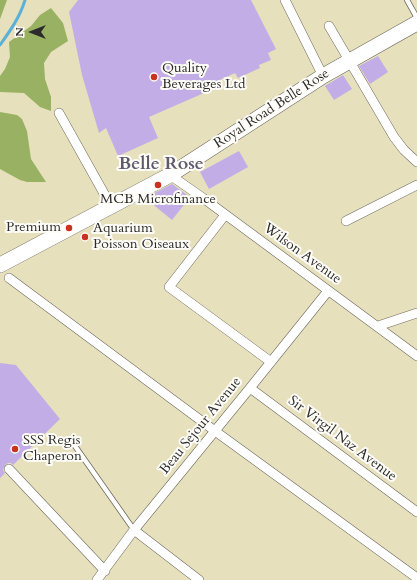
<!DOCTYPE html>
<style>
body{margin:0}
#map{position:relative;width:417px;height:580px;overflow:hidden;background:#e7e0bd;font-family:Cardo,serif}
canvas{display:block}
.north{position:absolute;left:12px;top:12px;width:40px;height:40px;-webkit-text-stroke:3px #fdfcf7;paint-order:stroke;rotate:270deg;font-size:11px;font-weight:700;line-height:16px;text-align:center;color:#2b2b2b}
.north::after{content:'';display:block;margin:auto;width:14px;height:18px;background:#2b2b2b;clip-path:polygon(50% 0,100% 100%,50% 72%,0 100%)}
</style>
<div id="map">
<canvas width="417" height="580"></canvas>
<div class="north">N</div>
</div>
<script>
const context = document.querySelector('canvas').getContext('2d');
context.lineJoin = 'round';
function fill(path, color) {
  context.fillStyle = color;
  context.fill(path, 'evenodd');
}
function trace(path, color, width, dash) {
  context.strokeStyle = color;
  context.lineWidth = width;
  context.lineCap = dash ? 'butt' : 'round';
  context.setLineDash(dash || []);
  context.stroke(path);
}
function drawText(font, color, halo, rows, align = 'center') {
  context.font = font + ' Cardo,serif';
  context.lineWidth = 4;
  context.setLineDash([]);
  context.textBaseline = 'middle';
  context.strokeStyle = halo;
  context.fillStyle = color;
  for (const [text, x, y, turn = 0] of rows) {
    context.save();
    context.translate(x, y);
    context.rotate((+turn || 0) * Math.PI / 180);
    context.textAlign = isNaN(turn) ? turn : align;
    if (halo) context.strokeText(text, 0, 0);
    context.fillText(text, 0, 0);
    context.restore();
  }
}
const forest = new Path2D(`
 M0 0H7L0 19Z
 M51 8 63 23 68 41 51 52 44 63 45 79 51 97V111L40 107 24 93 0 92V76L5 69 10 57 9 42 31 26 40 15Z
 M0 112 17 115 22 119 27 131 31 159 46 182H27L20 180 0 169Z`);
const stream = new Path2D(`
 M0 45C10 31 20 17 25 0`);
const building = new Path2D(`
 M78 0H251L276 49 268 53 271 60 259 65 260 68 238 78 235 73 202 88 204 93 149 117 158 138 118 156 106 128 99 133 82 75 69 12Z
 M378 56 388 72 370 84 359 66Z
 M343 75 352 89 334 100 325 86Z
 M239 151 248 167 209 189 200 172Z
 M172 184 190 197 172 220 145 198Z
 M0 363 16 365 60 419 13 465 11 463H8L5 465 3 470 5 473 0 478Z`);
const lane = new Path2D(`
 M407 0 417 18
 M75 446 134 530`);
const street = new Path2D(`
 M285 0 323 76
 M329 26 394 137 404 150 417 162
 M59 113 111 206
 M170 175 203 198 417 356
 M225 215 169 287 271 362
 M346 221 417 185
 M9 278 215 431 417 578
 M378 326 417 313
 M250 388 417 512
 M9 469 105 571
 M134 530 199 580
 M97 580 134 530 250 388 328 291`);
const primary = new Path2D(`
 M0 265 170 175 323 76 417 23`);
const markers = [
 [154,77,4,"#c8321e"],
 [158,185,4,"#c8321e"],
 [69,228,4,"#c8321e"],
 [85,237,4,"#c8321e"],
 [15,449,4,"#c8321e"]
];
const poiNames = [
 ["Quality",162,69],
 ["Beverages Ltd",162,85],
 ["MCB Microfinance",158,200,"center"],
 ["Premium",61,228,"right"],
 ["Aquarium",93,229],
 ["Poisson Oiseaux",93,245],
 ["SSS Regis",23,441],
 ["Chaperon",23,457]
];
const streetNames = [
 ["Royal Road Belle Rose",272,109,-33],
 ["Wilson Avenue",302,254,36],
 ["Beau Sejour Avenue",201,426,-51],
 ["Sir Virgil Naz Avenue",342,439,37]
];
const districtNames = [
 ["Belle Rose",161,165]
];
fill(forest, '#99b162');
trace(stream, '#5bb0d7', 3);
fill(building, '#c3ade7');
trace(lane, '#6d6a5e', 6);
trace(street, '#6d6a5e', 10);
trace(primary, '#6d6a5e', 16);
trace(lane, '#fff', 4.5);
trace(street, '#fff', 9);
trace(primary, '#fff', 15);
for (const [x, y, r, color] of markers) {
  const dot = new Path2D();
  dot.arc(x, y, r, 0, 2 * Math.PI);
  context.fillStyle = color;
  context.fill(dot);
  trace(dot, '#fdfcf7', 1.5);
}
drawText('14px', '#2b2b2b', '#fdfcf7', poiNames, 'left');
drawText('14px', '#2b2b2b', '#fdfcf7', streetNames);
drawText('bold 18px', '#60586d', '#fdfcf7', districtNames);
</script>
